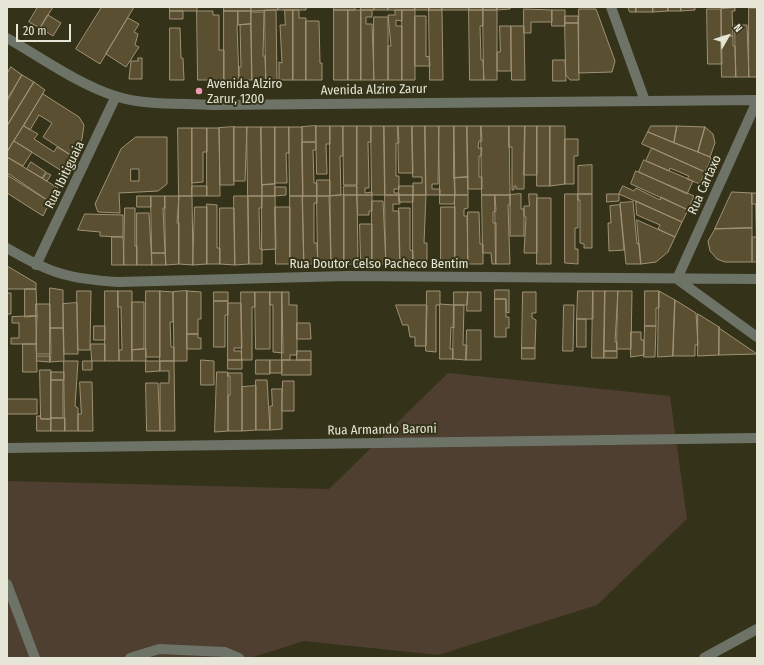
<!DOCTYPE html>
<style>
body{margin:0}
#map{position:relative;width:764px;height:665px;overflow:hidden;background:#343319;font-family:"Fira Sans Condensed",sans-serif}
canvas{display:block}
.frame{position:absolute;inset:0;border:8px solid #e5e6d6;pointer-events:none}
.north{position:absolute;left:708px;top:16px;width:40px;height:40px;-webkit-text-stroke:3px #343319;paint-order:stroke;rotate:51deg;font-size:11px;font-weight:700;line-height:16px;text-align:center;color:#e5e6d6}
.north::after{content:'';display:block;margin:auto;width:14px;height:18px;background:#e5e6d6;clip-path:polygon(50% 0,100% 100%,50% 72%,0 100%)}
.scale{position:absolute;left:16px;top:24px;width:55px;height:18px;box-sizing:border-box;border:2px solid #e5e6d6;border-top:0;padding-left:5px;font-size:12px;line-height:14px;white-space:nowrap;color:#e5e6d6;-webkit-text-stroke:3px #343319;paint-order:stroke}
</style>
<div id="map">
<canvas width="764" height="665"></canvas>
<div class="frame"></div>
<div class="north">N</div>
<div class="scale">20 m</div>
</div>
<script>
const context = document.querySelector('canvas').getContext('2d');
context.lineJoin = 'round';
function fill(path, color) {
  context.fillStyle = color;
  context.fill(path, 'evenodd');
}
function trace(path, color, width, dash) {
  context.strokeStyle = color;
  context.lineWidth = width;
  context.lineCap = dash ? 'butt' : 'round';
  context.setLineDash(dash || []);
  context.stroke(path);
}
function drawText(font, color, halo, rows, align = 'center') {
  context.font = font + ' "Fira Sans Condensed",sans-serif';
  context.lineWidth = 4;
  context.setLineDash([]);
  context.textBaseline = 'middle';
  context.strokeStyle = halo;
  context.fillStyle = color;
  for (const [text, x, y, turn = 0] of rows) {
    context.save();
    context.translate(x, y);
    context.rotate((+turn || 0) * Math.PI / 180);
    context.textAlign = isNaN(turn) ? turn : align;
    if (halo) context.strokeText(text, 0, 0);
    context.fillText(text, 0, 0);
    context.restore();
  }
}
const green = new Path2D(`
 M448 373 670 396 687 519 597 605 438 655 304 641 250 658H7V481L329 489Z`);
const building = new Path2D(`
 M38 7H53L40 28 29 22Z
 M102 7H134L100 64 76 49Z
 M170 7H197V11H170Z
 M224 7H251V11H224Z
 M251 7H278V10L251 11Z
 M278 7H306V10H278Z
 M334 7H355V10H334Z
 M361 7H374V10H361Z
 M374 7H388V10H374Z
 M388 7H415V10H388Z
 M415 7H429V10H415Z
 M429 7H442V10H429Z
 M442 7H469V10H442Z
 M469 7H483V10H469Z
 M483 7H497V10H483Z
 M497 7H510V9L497 10Z
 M628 7H636V12H630Z
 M636 7H653V12H636Z
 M653 7H668V11L653 12Z
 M668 7H681V11H668Z
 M681 7H695V10L681 11Z
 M735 8V11H732L733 36H721V9Z
 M749 8H757V77H749Z
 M524 9 552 10V22H531V33H524Z
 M579 9H596L615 61 612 72 579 73Z
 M707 9H721L722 64H708Z
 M265 10H276L277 80H266Z
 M285 10H293V80H279V62L282 63 280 25H285Z
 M293 10H299V18H306V80H293Z
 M334 10H348V80H334Z
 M348 10H361V80H348Z
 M361 10H372V17H366V24H372L374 80H361Z
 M395 10H402V21L396 20V26H402V80H388V46H391L388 15H395Z
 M402 10H415V80H402Z
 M429 10H442L443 80H430Z
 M469 10H483V26H480L481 60H483L484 80H470Z
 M483 10H497V80H484Z
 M552 10H565V26H552Z
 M170 11H183V19H170Z
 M197 11H213V15H219V50H224V80H198Z
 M224 11H238V25H237L239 80H224Z
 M238 11H251V24L238 25Z
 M251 12H264L263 56H265L266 80H252Z
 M48 15 61 23 53 36 40 28Z
 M415 16H426V57L429 56 430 66H415Z
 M565 16H578V23H565Z
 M374 17H388V80H374Z
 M128 18 139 24 134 32 138 34 135 45 139 47 126 67 106 54Z
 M306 21H319L320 63H322V80H306Z
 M565 23H578L579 80H570L566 75Z
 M251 24 252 80H239V67H241L240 25Z
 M735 25H747L749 77H736Z
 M500 26H511V71H497V52H500Z
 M511 26H524L525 80H512Z
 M170 28H180L181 58H183L184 80H170Z
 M721 36H733V46H735L736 77H722Z
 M138 58H142V79H129L131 61H138Z
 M553 60H565L566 81H553Z
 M11 67 22 75 7 99V74Z
 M22 75 34 82 7 126V102Z
 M34 82 45 90 7 152V126Z
 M43 94 79 117 84 125 82 139 74 157 43 137 52 123 39 115 30 130 24 126Z
 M24 126 38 134 34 139 54 152 57 147 74 157 65 173 14 141Z
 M316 126H330V144H326L327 174H317Z
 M316 126V142H302V127Z
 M330 126H343V156H340L341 195 330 196Z
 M343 126H357V185H344Z
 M357 126H371V142H368L369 188H365V193L372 192V195H357Z
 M371 126H384L385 195H372Z
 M384 126H398L399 143H396V176H399V189H394V193H399V195H385Z
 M398 126H412L413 173H399Z
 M412 126H425L426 195H413V183H422V177H413Z
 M425 126H439L438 184H432V189H440V195H426Z
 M439 126H454L455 195H440Z
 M454 126H467L468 177 454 178Z
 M467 126H481L482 141H479L478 148H482L481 156H479V177H482V189H468Z
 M481 126H509L510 195H482Z
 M509 126H525L524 189H516V186H514V190H512V147H509Z
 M525 126H537V175H524Z
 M537 126H550V186H537Z
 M550 126H565V184L550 186Z
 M651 126H677L674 143 648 132Z
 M677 126 705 127 698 152 674 143Z
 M234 127H247L245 181H234Z
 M234 127V185H220L219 128Z
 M247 127H261L262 196H248Z
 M261 127H275V184L262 185Z
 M275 127H289V153H286L287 183H275Z
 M289 127H302L303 196H290Z
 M705 127 713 134 715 143 710 157 698 152Z
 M178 128H192V196H179Z
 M192 128H207V152H203V182L192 183Z
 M207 128H219L220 196H207Z
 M648 132 710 157 711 159 705 172 642 144Z
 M136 137H167V184L158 191 119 193 120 213 98 212 95 204 121 149ZM131 169H139V181H131Z
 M565 139H578V156H574V184H565Z
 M14 141 32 152 23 166 7 157V152Z
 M302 142H316V150H313L314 183H317V196H303Z
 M652 148 705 172 700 184 687 179 689 176 670 168 669 171 646 161Z
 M7 157 58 188 50 202 9 174 7 175Z
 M644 160 693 181 687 194 639 172Z
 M31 162 46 172 42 178 27 169Z
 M592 165V194H578V166Z
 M636 171 694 196 688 210 631 184Z
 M47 173 51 175 47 181 43 179Z
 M7 175 50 202 43 216 7 193Z
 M468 177V195H455L454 178Z
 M317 180H330V196H317Z
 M275 184V196H262V185Z
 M192 186H207V196H192Z
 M344 186H357V195H344Z
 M399 186H413V195H399Z
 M623 186 634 191 636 188 660 200 661 197 688 210 682 222 619 194Z
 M275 187H286V195L275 196Z
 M732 192 752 193V228L715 229Z
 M752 193H757V204H752Z
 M521 194V209H524V236H510V195Z
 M529 194H537V253H524L526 217 524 216V206H529Z
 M565 194H578V228H575V249H578V264L565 263Z
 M578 194H592V248H584V244L580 243V200H578Z
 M607 194H619V201L607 202Z
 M344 195V264H331L330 196Z
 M344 195H357L358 264H344Z
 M357 195H372V211H369V215H358Z
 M385 195H399L400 204H393V211H399L400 264H386Z
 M399 195H413V202H399Z
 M413 195H426L424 243H427V264H413Z
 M440 195H455L454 204H440Z
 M455 195H468V208L464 209V216H467L468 264H455Z
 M482 195H495L496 211 493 212V223H496V264H492L491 253H483Z
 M495 195H510V205H508L510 264H496Z
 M137 196H151V207H137Z
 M151 196H165V208H163L165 253H152Z
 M165 196H179L177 223H179V264L166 265Z
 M179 196H192L193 265 179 264Z
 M234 196H248L249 264 235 265Z
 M248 196H262V208H259L260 249H262V264H249Z
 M262 196H275L276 249 262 250Z
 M290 196H302L304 264H290Z
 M303 196H317V203H314V243H317L318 264H304Z
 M317 196H329L331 264H318Z
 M537 198H551V264H537Z
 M372 201H383L386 264H372Z
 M636 201 682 222 675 237 658 229 660 225 637 215Z
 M633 202 637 244 639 243 641 264H626L620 203Z
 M207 204 217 205V248H220V264H207Z
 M756 204 757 262H752V237H756Z
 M620 205 624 250 609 251 608 223H611L610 206Z
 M195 207H207V264L193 265Z
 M275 207H290V264H276Z
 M441 207H455V264H441Z
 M125 208H135V246H137V265H124Z
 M220 208H234L235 265 220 264Z
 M399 208H410V250L413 251V264H400Z
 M468 212H479L480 244H483V264H468Z
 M137 213H149L152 265H137Z
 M85 214 123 215V237L100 236V232L78 230Z
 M637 220 675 237 668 252 656 262 641 264Z
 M360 224H372V262H361Z
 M752 228V262H725L717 259 710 251 708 241 715 229Z
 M112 237H123L124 265H112Z
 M152 253H165L166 265H152Z
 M7 266 36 283V289H7Z
 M50 288 63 290V328H50Z
 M25 289H36L37 316 25 317Z
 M495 290H509V313L506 312V299H495Z
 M77 291H91L90 350H78Z
 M105 291H118L119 361H105Z
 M118 291H132V361H119V350H122L121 307H118Z
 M146 291H160V357H146Z
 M160 291 173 292V322H170L171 347H174V361H160Z
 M187 291 201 292V319H198V334H187Z
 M187 291V361H174L173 292Z
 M427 291H440V305H436V352L426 351Z
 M578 291H593V319H577Z
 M593 291H605L604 358H592Z
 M605 291H618L615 342H617V351H604Z
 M618 291H632L631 349H617Z
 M645 291H659V308H656V326H645Z
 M659 291 675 300 673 356 658 357Z
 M214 292H228V301H214Z
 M241 292H255V307H252V360H242Z
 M255 292H270V349H256Z
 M270 292H282L283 353 273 352V305H270Z
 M282 292H289V305H297V355H290V360H282Z
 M454 292H468L467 305H454Z
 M468 292H481V311H467Z
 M523 292H536V313H532V318L536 320 535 348H522Z
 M7 293H11V314H7Z
 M495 299H506V317H509V328H506V337H495Z
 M675 300 696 313 698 345H695V356H673Z
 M214 301H228V315H225V347H214Z
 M132 302H144V349L132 350Z
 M77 303 78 354H64L63 304Z
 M228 303H241L242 348H234V351H241L242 360H228Z
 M36 304H50L51 354H37Z
 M440 304 454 305V328L451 327 450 349H453V359H440Z
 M396 305H427L426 346H415V337H410L408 325H403Z
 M454 305H464L463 345H467L466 360 453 359Z
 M564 305H574L573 351H563Z
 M698 314 719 327V355L698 356Z
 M37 316 36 344H11V338H19V323H12V317Z
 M577 319H586V347H577Z
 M297 323H310L311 339H297Z
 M94 326H105V340H94Z
 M645 326H656L655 357H644Z
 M719 327V328L757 354 719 355Z
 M50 328H63L64 361 50 362Z
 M467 330H481V360H466Z
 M631 332H641V340H644V355L631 357Z
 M187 334H198V338H201V349H187Z
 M23 344H36L37 372H23Z
 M91 344H105V361H92Z
 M522 348H535V359H522Z
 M146 349V361H132V350Z
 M297 351H311V360H297Z
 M604 351H617V358H604Z
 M37 356H51L50 362 37 361Z
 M201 360 214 361V385H201Z
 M228 360H242V369H228Z
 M256 360H270V374H256Z
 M270 360H282V373H270Z
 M282 360H311V375H282Z
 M64 361H78L75 406 78 408V431H65Z
 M83 361H92V370H83Z
 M146 361H160V371L146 372Z
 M160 361H174L175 431H160V383H169V371H160Z
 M40 370H51V419H41Z
 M51 372H64V380H51Z
 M217 372H228V431L215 432Z
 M228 373H242V431H228V395H230V376H228Z
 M51 380H63V418H51Z
 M256 380H267L270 430H256Z
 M283 381H294V411H282Z
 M80 382H92L93 431H78V414H81Z
 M146 383H158L160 431H147Z
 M256 386V430L242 431V387Z
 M272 389H282V429L270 430V406H272Z
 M7 399H37V414H7Z
 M37 416H40L41 419H51V431H37Z
 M51 418H65V431H51Z`);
const minor = new Path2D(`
 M611 7 645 101
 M7 38C42 58 76 83 115 96 146 106 181 103 213 105L757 100
 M757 101 677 279 757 337
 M7 248C49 273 69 279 118 282L347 276 757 279
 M36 265 116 96
 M7 448 757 438
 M7 584 35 658
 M130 658 159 649 225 652 239 658
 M704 658 757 629`);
const markers = [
 [199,91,4,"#f19ab3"]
];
const poiNames = [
 ["Avenida Alziro",207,84],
 ["Zarur, 1200",207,99]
];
const streetNames = [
 ["Avenida Alziro Zarur",374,90,-1],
 ["Rua Ibitiguaia",65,175,-64],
 ["Rua Cartaxo",705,185,-66],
 ["Rua Doutor Celso Pacheco Bentim",379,264],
 ["Rua Armando Baroni",382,430,-1]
];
fill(green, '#4e3f30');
fill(building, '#5b4f32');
trace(building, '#9f9276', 1);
trace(minor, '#6d7467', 10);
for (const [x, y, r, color] of markers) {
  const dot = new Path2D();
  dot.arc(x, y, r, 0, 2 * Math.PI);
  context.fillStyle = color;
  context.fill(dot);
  trace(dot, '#343319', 1.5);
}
drawText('13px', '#e5e6d6', '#343319', poiNames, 'left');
drawText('13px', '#e5e6d6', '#343319', streetNames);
</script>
